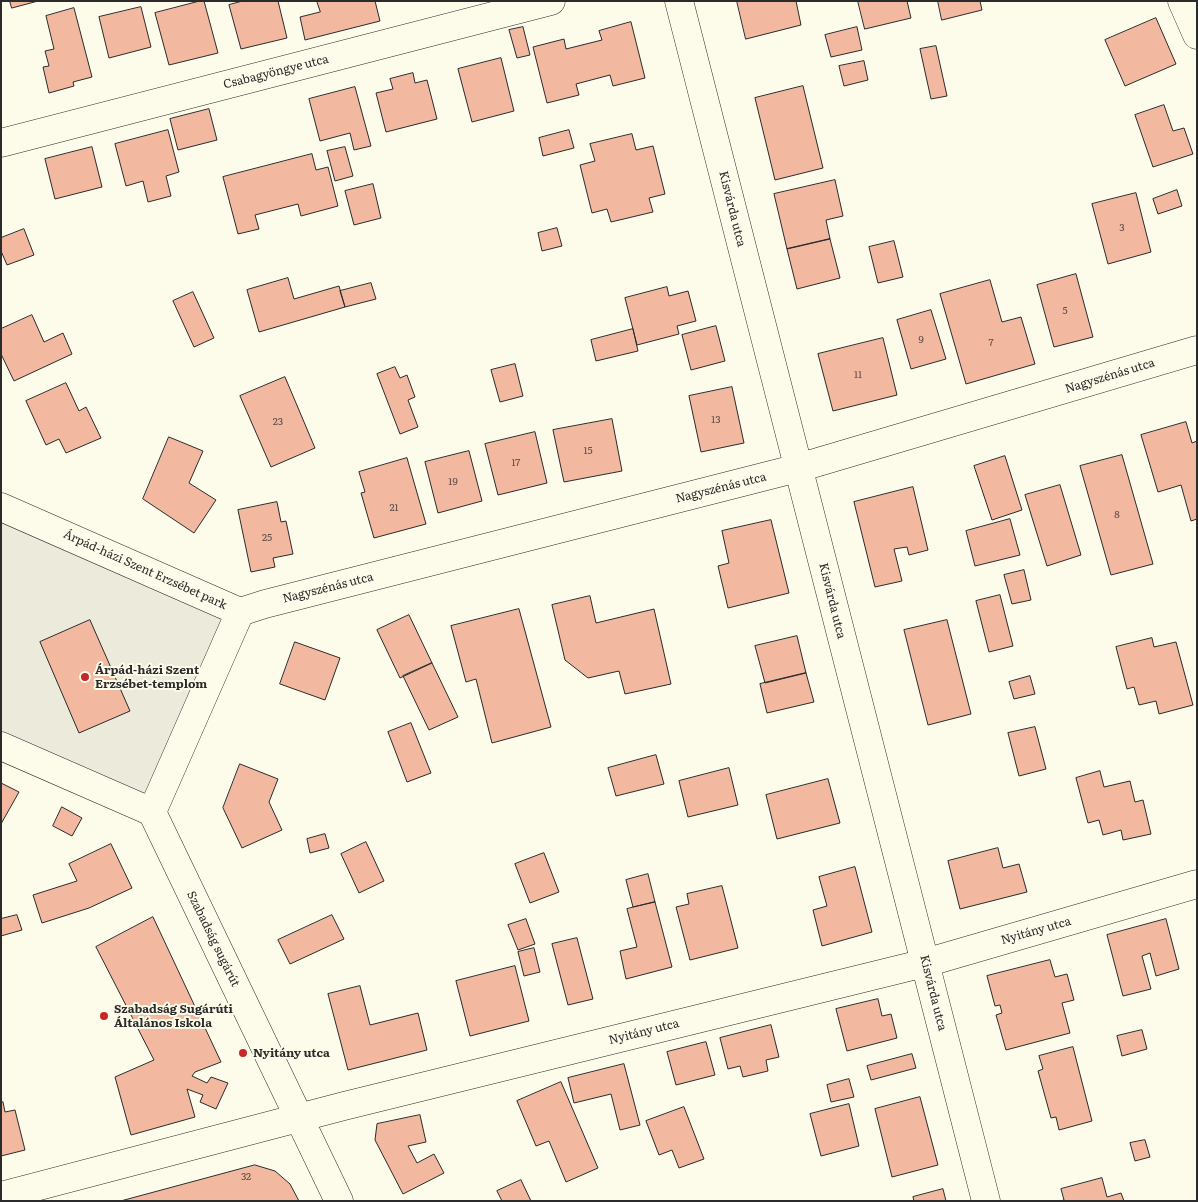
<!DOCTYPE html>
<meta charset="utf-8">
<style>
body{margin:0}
#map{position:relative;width:1198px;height:1202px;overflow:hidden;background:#fdfbea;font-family:Literata,serif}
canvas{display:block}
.frame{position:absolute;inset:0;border:2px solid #2b2b2b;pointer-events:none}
</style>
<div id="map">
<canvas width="1198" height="1202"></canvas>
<div class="frame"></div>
</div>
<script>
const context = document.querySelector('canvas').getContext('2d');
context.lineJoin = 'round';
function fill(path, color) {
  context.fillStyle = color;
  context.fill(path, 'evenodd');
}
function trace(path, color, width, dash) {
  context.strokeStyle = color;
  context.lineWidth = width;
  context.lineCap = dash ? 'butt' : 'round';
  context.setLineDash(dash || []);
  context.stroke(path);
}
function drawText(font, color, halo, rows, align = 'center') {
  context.font = font + ' Literata,serif';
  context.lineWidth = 4;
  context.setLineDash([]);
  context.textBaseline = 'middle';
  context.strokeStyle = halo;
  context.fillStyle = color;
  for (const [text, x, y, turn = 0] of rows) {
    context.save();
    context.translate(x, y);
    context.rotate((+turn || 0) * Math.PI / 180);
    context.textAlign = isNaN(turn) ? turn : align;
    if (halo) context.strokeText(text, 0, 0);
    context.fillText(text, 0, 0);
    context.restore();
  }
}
const green = new Path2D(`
 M1 507 240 612 152 812 1 746Z`);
const building = new Path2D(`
 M10 1H38L12 8Z
 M200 1H204L218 53 169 65 155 13Z
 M243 1H278L287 38 241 49 229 5Z
 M317 1H375L380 21 305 40 300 17 320 12Z
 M737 1H796L801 25 746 39Z
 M858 1H907L911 18 865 29Z
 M938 1H980L982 10 942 20Z
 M141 7 151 47 109 58 99 17Z
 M74 8 92 77 73 82 74 86 49 93 43 67 49 66 45 51 54 49 46 16Z
 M1156 18 1176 64 1125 86 1105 40Z
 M631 22 645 78 613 86 610 75 576 84 579 95 547 103 533 47 564 39 566 49 602 40 599 31Z
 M523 27 530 55 517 58 509 30Z
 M857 27 862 50 831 57 825 35Z
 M936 46 947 96 931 99 920 49Z
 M501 58 514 111 472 122 458 69Z
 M864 61 868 80 844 86 839 66Z
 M413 73 415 83 427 80 437 119 386 132 376 93 393 89 390 79Z
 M803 86 823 168 775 180 755 98Z
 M355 87 371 146 354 150 350 133 320 141 309 99Z
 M1164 105 1173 131 1184 128 1193 154 1153 167 1135 115Z
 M209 109 217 140 178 150 170 119Z
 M168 130 179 172 166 176 171 196 148 202 143 181 126 186 115 144Z
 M569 130 574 148 543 156 539 138Z
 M632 134 636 150 653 146 665 194 649 198 653 212 611 222 607 209 592 213 580 165 595 161 590 144Z
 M92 147 102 187 55 199 45 159Z
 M345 147 353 176 335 181 327 151Z
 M312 154 316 170 328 167 338 206 301 216 298 204 255 215 259 229 238 234 223 177Z
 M835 180 843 216 826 220 830 239 787 249 774 194Z
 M373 184 381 218 354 225 345 191Z
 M1177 190 1182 206 1158 214 1153 199Z
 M1136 193 1151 252 1108 264 1092 204Z
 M557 228 562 246 542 251 538 233Z
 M24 229 34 255 7 265 1 251V238Z
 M830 239 840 278 797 289 787 249Z
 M894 241 903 277 878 283 869 247Z
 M1076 274 1093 337 1054 347 1037 285Z
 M288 278 294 299 339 286 345 307 259 332 247 290Z
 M990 280 1002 322 1021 317 1035 364 966 384 940 294Z
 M371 283 376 299 345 307 340 291Z
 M667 287 669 296 688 291 696 321 677 326 679 334 637 345 625 298Z
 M193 292 214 338 194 347 173 301Z
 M931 310 946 359 911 369 897 320Z
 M32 315 44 342 63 333 72 354 14 381 1 354V329Z
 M716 326 725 361 691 370 682 335Z
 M633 329 638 351 596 361 591 340Z
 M883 338 897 395 833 411 818 354Z
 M515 364 523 396 500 402 491 370Z
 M395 367 400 378 407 375 415 397 408 400 418 427 400 434 377 374Z
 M285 377 315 448 271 467 240 396Z
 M66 383 79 411 86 407 101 438 66 453 59 439 46 445 26 401Z
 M732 387 744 443 701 452 689 396Z
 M612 419 622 471 564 482 553 430Z
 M1186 422 1192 443 1197 441V519L1191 521 1181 485 1158 492 1141 435Z
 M535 432 547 483 498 495 485 444Z
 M169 437 203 451 189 483 216 500 194 533 143 499Z
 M469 451 482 501 438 513 425 462Z
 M1122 455 1153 564 1111 575 1080 466Z
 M1005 456 1022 510 992 520 974 466Z
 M407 458 426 524 374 538 361 493 365 492 359 472Z
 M1060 485 1081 555 1047 566 1025 495Z
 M913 487 928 550 909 555 907 547 894 549 902 581 875 587 854 502Z
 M277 502 281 522 286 521 293 554 273 558 275 567 251 572 238 510Z
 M1010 519 1020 555 975 566 966 531Z
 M771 520 789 593 728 608 718 566 729 563 722 531Z
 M1024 570 1031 600 1012 604 1004 575Z
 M1000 595 1013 646 989 652 976 601Z
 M590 596 596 623 654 609 671 684 625 694 619 671 588 678 565 660 552 605Z
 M519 609 551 727 492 743 476 679 466 682 451 626Z
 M409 615 432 663 400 678 377 630Z
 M90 620 130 711 79 733 40 642Z
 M947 620 971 714 928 725 904 630Z
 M797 636 806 673 765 683 755 646Z
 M1152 638 1154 647 1176 642 1193 705 1159 714 1156 701 1139 705 1134 687 1127 689 1116 647Z
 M295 642 340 658 325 700 280 684Z
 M432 663 458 717 429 730 403 676Z
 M806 673 814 702 767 713 760 684Z
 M1030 676 1035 694 1014 699 1009 682Z
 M411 723 431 773 407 782 388 732Z
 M1035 727 1046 769 1019 776 1008 733Z
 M656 755 664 784 616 796 608 768Z
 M240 764 278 779 269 802 282 830 242 848 223 808Z
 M729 768 738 805 688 817 679 781Z
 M1100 771 1104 787 1130 781 1135 802 1143 800 1151 834 1123 840 1121 830 1103 835 1099 820 1088 823 1076 778Z
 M828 779 840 823 777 839 766 795Z
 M1 783 19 792 1 824Z
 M62 807 82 818 72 836 53 826Z
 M325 834 329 848 310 853 307 839Z
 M366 842 384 881 359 893 341 854Z
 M111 844 132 888 89 908 42 923 33 895 77 881 69 864Z
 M998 848 1003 868 1019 864 1027 892 960 909 948 861Z
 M544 853 559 892 530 903 515 864Z
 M855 867 872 932 822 946 813 910 827 906 819 877Z
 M648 874 655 902 633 907 626 880Z
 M722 886 738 948 690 960 676 907 689 904 687 894Z
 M655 902 672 967 626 979 620 951 637 947 627 909Z
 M17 915 22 930 1 936V919Z
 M332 915 344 939 290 964 278 940Z
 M153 917 221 1062 195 1072 192 1076 207 1083 211 1077 228 1083 216 1109 200 1102 203 1095 187 1089 195 1117 131 1135 115 1077 154 1060 96 947Z
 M526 919 535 944 518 950 508 925Z
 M1166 919 1179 969 1156 976 1150 953 1142 956 1151 989 1123 996 1107 935Z
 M577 938 593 999 568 1005 552 944Z
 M534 948 540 972 524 976 518 952Z
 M1050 960 1055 977 1067 974 1074 1000 1062 1003 1070 1033 1006 1050 996 1015 1002 1013 1000 1005 995 1006 987 976Z
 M515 966 529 1021 470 1036 456 981Z
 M360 986 370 1025 418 1013 427 1050 348 1070 328 994Z
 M878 999 882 1016 891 1014 897 1038 847 1051 836 1009Z
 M771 1025 779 1057 766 1060 768 1071 743 1077 740 1066 728 1069 720 1038Z
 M1142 1030 1147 1049 1122 1056 1117 1036Z
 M706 1042 715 1075 676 1085 667 1052Z
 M1073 1047 1092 1121 1059 1130 1056 1117 1051 1118 1038 1071 1043 1069 1039 1056Z
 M912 1054 916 1068 871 1080 867 1066Z
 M624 1064 640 1125 620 1130 611 1094 574 1103 568 1078Z
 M849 1079 854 1097 831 1102 827 1085Z
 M561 1082 598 1168 566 1182 549 1141 536 1146 517 1101Z
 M920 1097 938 1165 892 1177 875 1109Z
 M3 1102 5 1112 15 1110 25 1150 1 1156V1103Z
 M849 1104 859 1146 821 1156 810 1114Z
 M684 1107 704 1159 679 1168 672 1150 659 1155 646 1121Z
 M420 1115 426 1142 408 1146 417 1163 434 1154 444 1173 403 1194 375 1140 377 1124Z
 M1145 1140 1150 1157 1135 1161 1130 1143Z
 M255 1165 275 1171 290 1184 299 1201H121Z
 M1102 1178 1107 1197 1121 1193 1124 1201H1060L1064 1200 1061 1189Z
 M521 1180 531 1201H502L497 1191Z
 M943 1189 946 1201H914L913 1197Z`);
const minor = new Path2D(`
 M679 1 986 1201
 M1182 1 1197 35
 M1 143 551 1
 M1 507 240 612 152 812
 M240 612 265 604 798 468 1197 350
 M1 746 152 812
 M152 812 339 1201
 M1 1196 344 1106 925 963 1197 884`);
const markers = [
 [85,677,5,"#c62828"],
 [104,1016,5,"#c62828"],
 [243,1053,5,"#c62828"]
];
const numberNames = [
 ["3",1122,228],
 ["5",1065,311],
 ["9",921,340],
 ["7",991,343],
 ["11",858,375],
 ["13",716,420],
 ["23",278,422],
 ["15",588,451],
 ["17",516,463],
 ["19",453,482],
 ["21",394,508],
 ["8",1117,515],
 ["25",267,538],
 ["32",246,1177]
];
const streetNames = [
 ["Csabagyöngye utca",276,72,-14],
 ["Kisvárda utca",732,209,76],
 ["Nagyszénás utca",1110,376,-17],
 ["Nagyszénás utca",721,488,-14],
 ["Árpád-házi Szent Erzsébet park",145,570,24],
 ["Nagyszénás utca",328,588,-14],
 ["Kisvárda utca",832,601,76],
 ["Nyitány utca",1036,931,-16],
 ["Szabadság sugárút",213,939,64],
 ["Kisvárda utca",933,993,76],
 ["Nyitány utca",644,1032,-14]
];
const poiNames = [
 ["Árpád-házi Szent",95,670],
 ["Erzsébet-templom",95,684],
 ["Szabadság Sugárúti",114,1009],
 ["Általános Iskola",114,1023],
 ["Nyitány utca",253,1053]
];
fill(green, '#ecebdb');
trace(green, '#74746e', 1);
fill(building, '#f2b8a0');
trace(building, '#2b2b2b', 1);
trace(minor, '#2b2b2b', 29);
trace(minor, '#fdfbea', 28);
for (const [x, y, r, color] of markers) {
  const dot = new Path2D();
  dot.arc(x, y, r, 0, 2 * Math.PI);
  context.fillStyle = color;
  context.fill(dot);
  trace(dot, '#fdfbea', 2);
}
drawText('10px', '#5d4e48', null, numberNames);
drawText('12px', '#2b2b2b', '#fdfbea', streetNames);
drawText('bold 12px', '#2b2b2b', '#fdfbea', poiNames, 'left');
</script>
